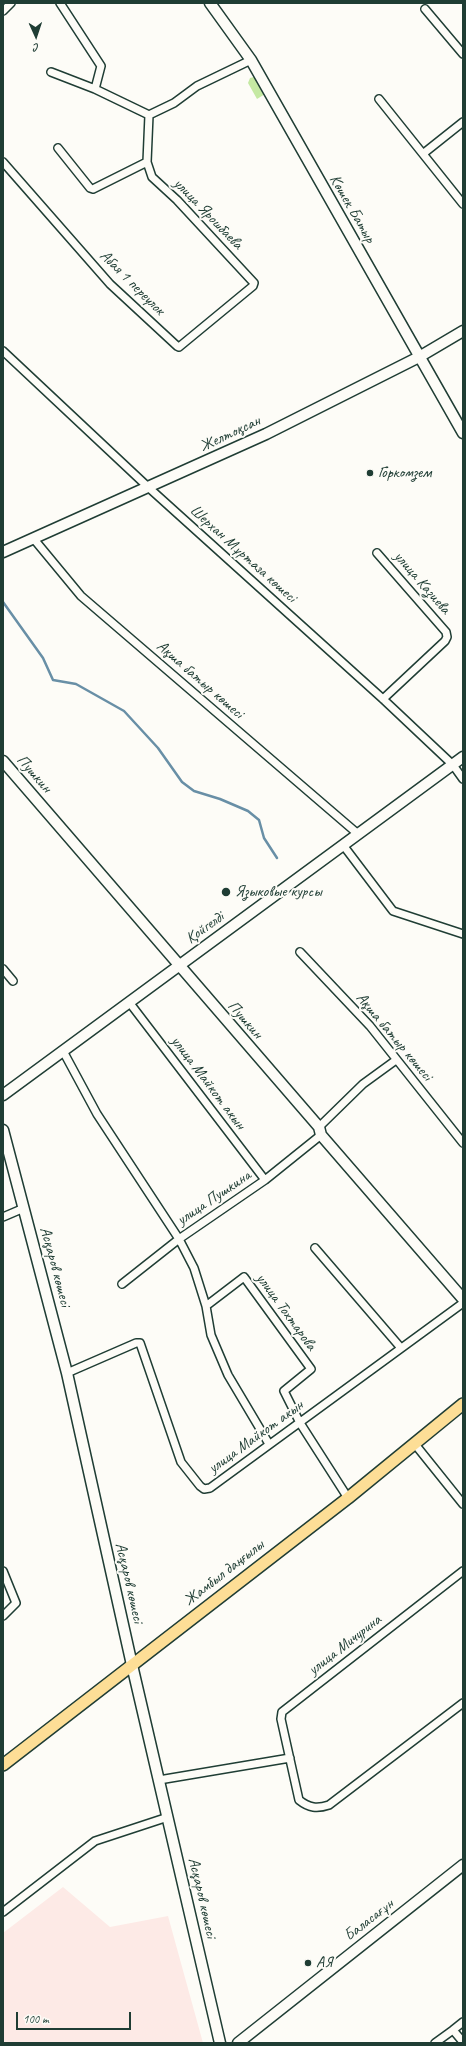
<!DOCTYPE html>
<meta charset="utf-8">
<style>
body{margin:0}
#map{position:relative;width:466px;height:2046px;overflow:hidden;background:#fdfcf7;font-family:Caveat,sans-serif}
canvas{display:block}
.frame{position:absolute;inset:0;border:4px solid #1f3d34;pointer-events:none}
.north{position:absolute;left:16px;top:16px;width:40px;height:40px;-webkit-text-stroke:3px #fdfcf7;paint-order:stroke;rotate:177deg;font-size:11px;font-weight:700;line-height:16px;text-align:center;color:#1f3d34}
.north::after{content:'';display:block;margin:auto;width:14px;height:18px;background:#1f3d34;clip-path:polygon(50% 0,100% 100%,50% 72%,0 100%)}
.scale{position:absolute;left:16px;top:2012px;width:115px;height:18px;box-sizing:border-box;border:2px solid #1f3d34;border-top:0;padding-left:5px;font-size:12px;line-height:14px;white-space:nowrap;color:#1f3d34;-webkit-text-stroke:3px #fdfcf7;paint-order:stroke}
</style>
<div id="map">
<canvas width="466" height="2046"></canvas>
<div class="frame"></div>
<div class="north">С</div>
<div class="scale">100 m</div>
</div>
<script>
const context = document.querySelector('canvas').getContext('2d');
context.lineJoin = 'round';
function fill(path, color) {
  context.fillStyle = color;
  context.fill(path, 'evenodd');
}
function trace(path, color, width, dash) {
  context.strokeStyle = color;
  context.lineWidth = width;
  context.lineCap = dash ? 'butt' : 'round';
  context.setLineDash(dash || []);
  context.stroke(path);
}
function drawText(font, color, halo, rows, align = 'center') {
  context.font = font + ' Caveat,sans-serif';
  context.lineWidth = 4;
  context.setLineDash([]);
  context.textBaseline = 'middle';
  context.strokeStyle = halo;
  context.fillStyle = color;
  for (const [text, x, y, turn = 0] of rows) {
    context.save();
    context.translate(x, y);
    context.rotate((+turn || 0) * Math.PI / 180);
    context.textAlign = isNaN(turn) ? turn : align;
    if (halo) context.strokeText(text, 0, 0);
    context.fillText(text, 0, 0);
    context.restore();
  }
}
const built = new Path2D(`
 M63 1887 110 1927 168 1916 203 2043H3V1933Z`);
const green = new Path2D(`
 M254 77 265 94 257 99 248 83 250 78Z`);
const stream = new Path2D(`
 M3 602 43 658 53 680 76 684 124 711 158 748 182 782 194 791 220 799 248 811 259 820 264 838 277 858`);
const street = new Path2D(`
 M60 3 101 66 95 89 149 115
 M425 9 463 54
 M3 11 11 3
 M51 72 95 89
 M379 99 463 204
 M58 148 90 188 93 189 147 162
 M424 153 463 122
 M3 162 110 284 177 346 179 347 253 286 254 283 177 200 152 177 147 162 149 115 174 103 197 86 251 60
 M3 351 148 487 383 699 453 765 463 779
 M33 538 81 596 358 834
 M377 553 446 632 447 637 445 641 383 699
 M343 845 393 911 463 934
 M300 952 370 1026 463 1143
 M3 969 13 981
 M129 1002 265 1180
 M63 1051 97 1114 179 1239 194 1268 206 1306 211 1335 228 1375 269 1444
 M319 1127 363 1084 396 1060
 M3 1217 24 1208
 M315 1248 401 1348
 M122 1284 179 1239 265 1180 321 1135
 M206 1306 244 1277 311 1369 284 1391 300 1423 348 1498
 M67 1373 136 1343H140L181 1462 200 1486 204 1489 210 1488 463 1303
 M414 1443 463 1504
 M3 1571 16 1603 3 1616
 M463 1571 282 1712 281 1719 299 1800C309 1808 317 1809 329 1805L463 1703
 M159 1780 290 1758
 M3 1912 95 1841 168 1817
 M463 2022 453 2030 463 2042
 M435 2043 453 2030`);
const secondary = new Path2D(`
 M210 3 251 60 463 433
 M3 552 266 434 419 357 463 331
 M3 761 319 1127 321 1135 463 1299
 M3 1095 463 757
 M3 1130 67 1373 132 1665 220 2043
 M238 2043 463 1865`);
const primary = new Path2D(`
 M3 1765 348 1498 463 1404`);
const markers = [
 [370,473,4,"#1f3d34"],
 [226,892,5,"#1f3d34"],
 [308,1963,4,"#1f3d34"]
];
const streetNames = [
 ["Көшек Батыр",352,209,60],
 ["улица Ярошбаева",208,214,46],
 ["Абая 1 переулок",132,283,45],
 ["Желтоқсан",230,434,-25],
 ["Шерхан Мұртаза көшесі",243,554,42],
 ["улица Казиева",422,583,49],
 ["Ақша батыр көшесі",200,680,41],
 ["Пушкин",34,774,49],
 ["Қойгелді",205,928,-36],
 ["Пушкин",245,1020,49],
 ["Ақша батыр көшесі",394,1037,50],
 ["улица Майкот акын",208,1083,53],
 ["улица Пушкина",214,1198,-34],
 ["Асқаров көшесі",55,1267,75],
 ["улица Тохтарова",286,1312,54],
 ["улица Майкот акын",256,1437,-36],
 ["Жамбыл даңғылы",224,1573,-38],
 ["Асқаров көшесі",129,1583,77],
 ["улица Мичурина",345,1645,-38],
 ["Асқаров көшесі",202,1898,77],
 ["Баласағұн",369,1920,-38]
];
const poiNames = [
 ["Горкомзем",378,473],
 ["Языковые курсы",235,892],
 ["АЯ",316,1963]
];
fill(built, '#fdeae6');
fill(green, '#c5e9a3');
trace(stream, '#688fa6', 2.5);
trace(street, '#1f3d34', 10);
trace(secondary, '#1f3d34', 13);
trace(primary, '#1f3d34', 14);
trace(street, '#fdfcf7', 7);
trace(secondary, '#fdfcf7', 10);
trace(primary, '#fdde96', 11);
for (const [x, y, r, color] of markers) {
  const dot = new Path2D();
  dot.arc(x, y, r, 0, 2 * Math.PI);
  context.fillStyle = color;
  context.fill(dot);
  trace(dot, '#fdfcf7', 1.5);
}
drawText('16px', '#1f3d34', '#fdfcf7', streetNames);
drawText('16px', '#1f3d34', '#fdfcf7', poiNames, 'left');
</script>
